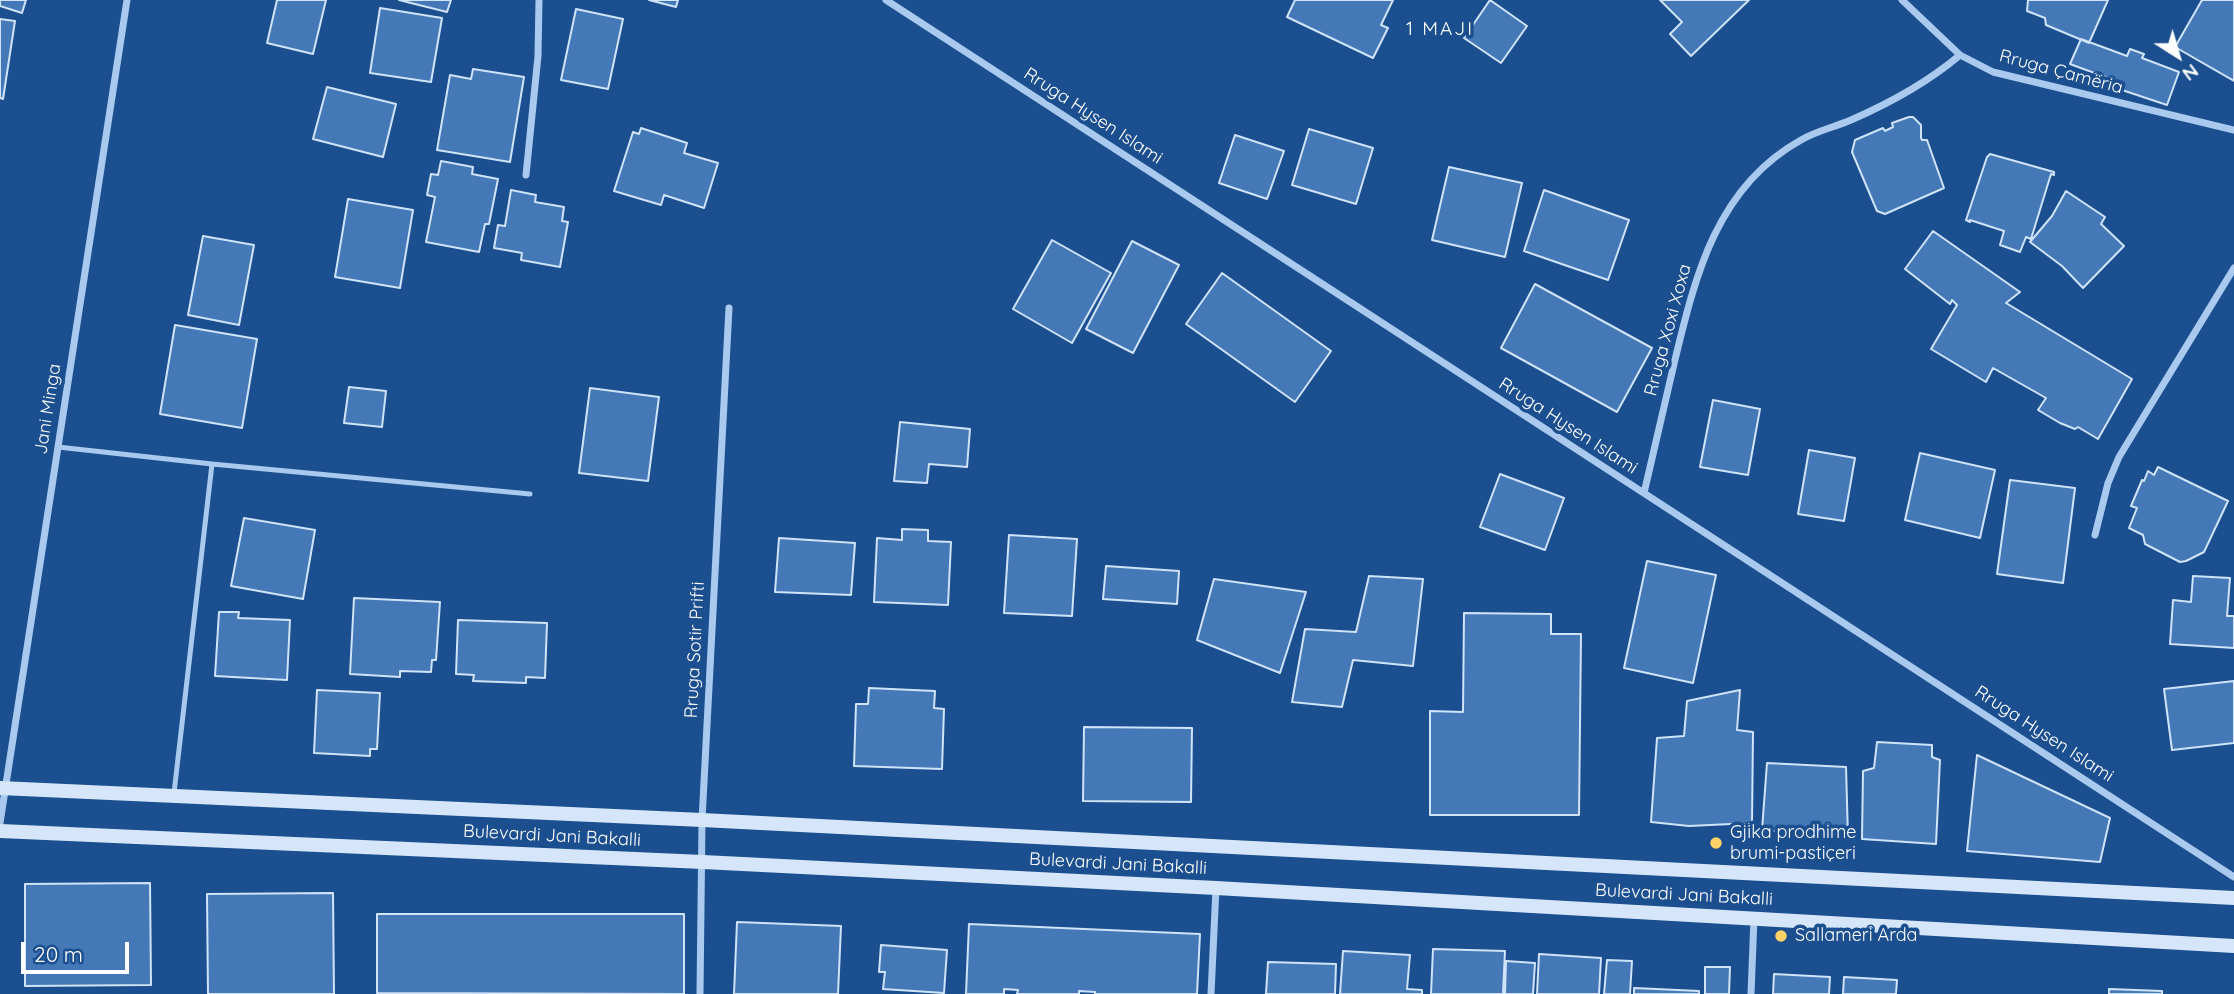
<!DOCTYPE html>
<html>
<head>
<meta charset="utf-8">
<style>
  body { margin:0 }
  #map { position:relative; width:2234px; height:994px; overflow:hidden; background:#1b4f8f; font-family:Quicksand,sans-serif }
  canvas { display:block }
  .north { position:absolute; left:2143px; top:21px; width:70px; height:70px; -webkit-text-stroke:5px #1b4f8f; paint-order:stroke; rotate:143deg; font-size:19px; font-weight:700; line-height:28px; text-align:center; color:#fff }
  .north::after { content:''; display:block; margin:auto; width:24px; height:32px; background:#fff; clip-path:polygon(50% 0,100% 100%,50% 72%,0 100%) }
  .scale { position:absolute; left:21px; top:942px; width:108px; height:32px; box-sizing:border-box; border:4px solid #fff; border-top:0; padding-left:9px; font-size:21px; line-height:24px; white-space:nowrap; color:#fff; -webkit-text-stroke:5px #1b4f8f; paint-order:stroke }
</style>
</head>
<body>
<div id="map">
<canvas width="2234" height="994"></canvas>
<div class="north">N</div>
<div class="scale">20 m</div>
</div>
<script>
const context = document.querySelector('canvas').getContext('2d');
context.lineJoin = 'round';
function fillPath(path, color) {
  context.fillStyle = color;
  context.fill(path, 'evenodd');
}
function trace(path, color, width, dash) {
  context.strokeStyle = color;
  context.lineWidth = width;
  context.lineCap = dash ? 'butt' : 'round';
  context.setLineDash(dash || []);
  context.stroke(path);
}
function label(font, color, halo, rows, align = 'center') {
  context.font = font + ' Quicksand,sans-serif';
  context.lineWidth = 7;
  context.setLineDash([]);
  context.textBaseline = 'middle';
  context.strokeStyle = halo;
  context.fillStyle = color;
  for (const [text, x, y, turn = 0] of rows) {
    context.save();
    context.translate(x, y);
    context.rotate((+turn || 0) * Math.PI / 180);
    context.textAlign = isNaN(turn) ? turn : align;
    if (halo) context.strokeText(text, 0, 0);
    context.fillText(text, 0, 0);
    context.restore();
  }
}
const building = new Path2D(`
  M0,0H26L22,13L0,6Z
  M277,0H326L313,54L267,43Z
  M399,0H451L447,12Z
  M649,0H678L676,7Z
  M1295,0H1393L1381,25L1388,28L1373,58L1287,17Z
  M1490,0L1527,26L1501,63L1464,38Z
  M1660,0H1749L1691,56L1670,34L1682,22Z
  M2028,0H2108L2089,43L2046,25L2045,18L2027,11Z
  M2202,0H2234V81L2175,47Z
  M380,8L442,18L431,82L370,73Z
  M576,9L623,19L608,89L561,80Z
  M0,19L15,21L3,99L0,98Z
  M2081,39L2127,56L2130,49L2144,54L2142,58L2179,72L2167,105L2122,90L2124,84L2070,64Z
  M473,69L524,77L510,162L437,150L450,75L471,79Z
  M327,87L396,104L383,157L313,139Z
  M1909,117H1913L1921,125V138L1922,140H1927L1944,188L1885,214L1877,211L1852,152L1855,140L1883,128L1885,131L1893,127L1892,123Z
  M641,128L687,143L684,153L718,163L704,208L664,195L661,205L614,191L633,132L639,134Z
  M1309,129L1373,148L1356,204L1292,185Z
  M1235,135L1284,151L1267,199L1219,183Z
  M1990,154L2054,172V175L2051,174L2031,239L2026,237L2020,252L2000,245L2004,231L1970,220V222L1966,220L1987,157Z
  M441,161L473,167L472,174L498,179L489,224H485L479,252L426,242L435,197L427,195L431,174L438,175Z
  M1449,167L1522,183L1505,257L1432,240Z
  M511,190L536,195L535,202L564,207L562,221L568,222L560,267L521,260L522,253L494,248L498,225L505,226Z
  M1544,190L1629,220L1608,280L1524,251Z
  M2066,191L2105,217L2101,224L2124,246L2083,288L2062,266L2030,242L2052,216Z
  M348,199L413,210L400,288L335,277Z
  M1933,231L2020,292L2006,303L2132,379L2098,439L2078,427L2075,429L2060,423L2038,410L2046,398L1993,368L1986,382L1931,349L1957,305L1952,300L1950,304L1905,269Z
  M203,236L254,245L239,325L188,315Z
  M1052,240L1111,273L1072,343L1013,309Z
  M1132,241L1179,265L1133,353L1086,329Z
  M1222,273L1331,351L1295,402L1186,324Z
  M1535,284L1652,348L1617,412L1501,348Z
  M175,325L257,339L242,428L160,414Z
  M349,387L386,391L382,427L344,423Z
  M590,388L659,397L648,481L579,473Z
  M1713,400L1760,409L1748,475L1700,467Z
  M900,422L970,429L967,467L929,464L927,483L894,481Z
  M1809,450L1855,458L1844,521L1798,514Z
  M1920,453L1995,470L1980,538L1905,520Z
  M2158,467L2228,501L2204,552L2186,561L2180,562L2145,544L2143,535L2129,528L2137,508L2131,506L2142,480L2144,481L2148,471L2154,475Z
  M1500,474L1564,498L1545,550L1480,527Z
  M2010,480L2075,488L2063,583L1997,574Z
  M244,518L315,530L303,599L231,586Z
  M902,529L928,530V541L951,542L948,605L874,602L877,538L902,540Z
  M1009,535L1077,539L1072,616L1004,613Z
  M779,538L855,543L851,595L775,592Z
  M1647,561L1716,575L1693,683L1624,668Z
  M1106,566L1179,571L1177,604L1103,599Z
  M1369,576L1423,579L1413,666L1353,660L1342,707L1292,702L1305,629L1356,632Z
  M2193,576L2230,578L2227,616H2234V648L2170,644L2173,600L2191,602Z
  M1214,579L1306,592L1280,673L1197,640Z
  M354,598L440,602L436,660H432L431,672L400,671V677L350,674Z
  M219,612H239L238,618L290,620L287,680L215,676Z
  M1464,613L1551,614V634H1581L1579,815H1430V711L1463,712Z
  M458,620L547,623L545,678L526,677V683L473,681L474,675L456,674Z
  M2234,681V743L2172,750L2164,689Z
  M869,688L935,691L934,708L944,709L942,769L854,766L856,704H868Z
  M317,690L380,693L377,749H370V756L314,753Z
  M1740,690L1737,730L1753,732L1752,823L1689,826L1651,822L1657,738L1684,736L1687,701Z
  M1084,727L1192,728L1191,802L1083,801Z
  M1877,742L1932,745V757L1940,760L1936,844L1862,839L1863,771L1874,768Z
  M1977,755L2110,818L2100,862L1967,851Z
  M1767,763L1846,767L1848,837L1762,830Z
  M150,883L151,985L25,986V884Z
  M333,893L334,994H208L207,894Z
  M377,914H684V994L377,993Z
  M737,922L841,926L838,994H734Z
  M969,924L1200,934L1197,994H1095V992L1079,991V994H1017L1018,990L1004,989V994H966Z
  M881,945L947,950L944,993L883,989L885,972H879Z
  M1433,949L1505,951L1503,994H1431Z
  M1343,951L1410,955L1407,989L1422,990V994H1340Z
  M1539,954L1601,958L1599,994H1537Z
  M1607,960L1632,961L1630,994H1604Z
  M1506,961L1535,963L1533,994H1505Z
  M1268,962L1336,964L1335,994H1266Z
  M1705,967H1730L1729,994H1705Z
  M1774,974L1830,977L1829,994H1773Z
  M1844,977L1897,980L1896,994H1843Z
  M1634,988L1699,991V994H1634Z
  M2109,989L2162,991V994H2109Z`);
const lane = new Path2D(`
  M58,447L212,464L530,494
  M174,793L212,464`);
const street = new Path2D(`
  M886,0L2234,877
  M1902,0L1960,55L1993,72L2234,130
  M526,175L538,56L539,0
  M1644,493C1654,450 1664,407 1674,364C1695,277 1716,187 1801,140C1816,131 1835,127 1851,120C1890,103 1927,83 1960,55
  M2095,535L2108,483L2119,457L2234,268
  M0,823L127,0
  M700,994L702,820L729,308
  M1211,994L1216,888
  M1751,994L1754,918`);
const secondary = new Path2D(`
  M0,788L702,820L2234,898
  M0,831L703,862L1216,888L2234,946`);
const markers = [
  [1716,843,7,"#ffd166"],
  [1781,936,7,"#ffd166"]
];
const streetNames = [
  ["Rruga Çamëria",2061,72,15],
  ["Rruga Hysen Islami",1093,116,33],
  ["Rruga Xoxi Xoxa",1668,330,-75],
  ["Jani Minga",48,409,-81],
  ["Rruga Hysen Islami",1568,426,33],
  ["Rruga Sotir Prifti",695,650,-87],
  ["Rruga Hysen Islami",2044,734,33],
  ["Bulevardi Jani Bakalli",552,836,3],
  ["Bulevardi Jani Bakalli",1118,864,3],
  ["Bulevardi Jani Bakalli",1684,895,3]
];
const poiNames = [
  ["Gjika prodhime",1730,833],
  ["brumi-pastiçeri",1730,854],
  ["Sallameri Arda",1795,936]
];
const neighbourhoodNames = [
  ["1 MAJI",1440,29]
];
fillPath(building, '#4478b7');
trace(building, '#cfe3fa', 2);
trace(lane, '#a9c9ee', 5);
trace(street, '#a9c9ee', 7);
trace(secondary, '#d6e6fa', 14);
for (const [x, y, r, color] of markers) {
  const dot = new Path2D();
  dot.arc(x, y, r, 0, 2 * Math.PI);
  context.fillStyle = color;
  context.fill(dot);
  trace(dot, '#1b4f8f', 2.5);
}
label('18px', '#fff', '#1b4f8f', streetNames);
label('18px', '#fff', '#1b4f8f', poiNames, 'left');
context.letterSpacing = '2px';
label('19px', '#fff', '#1b4f8f', neighbourhoodNames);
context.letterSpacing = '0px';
</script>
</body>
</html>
